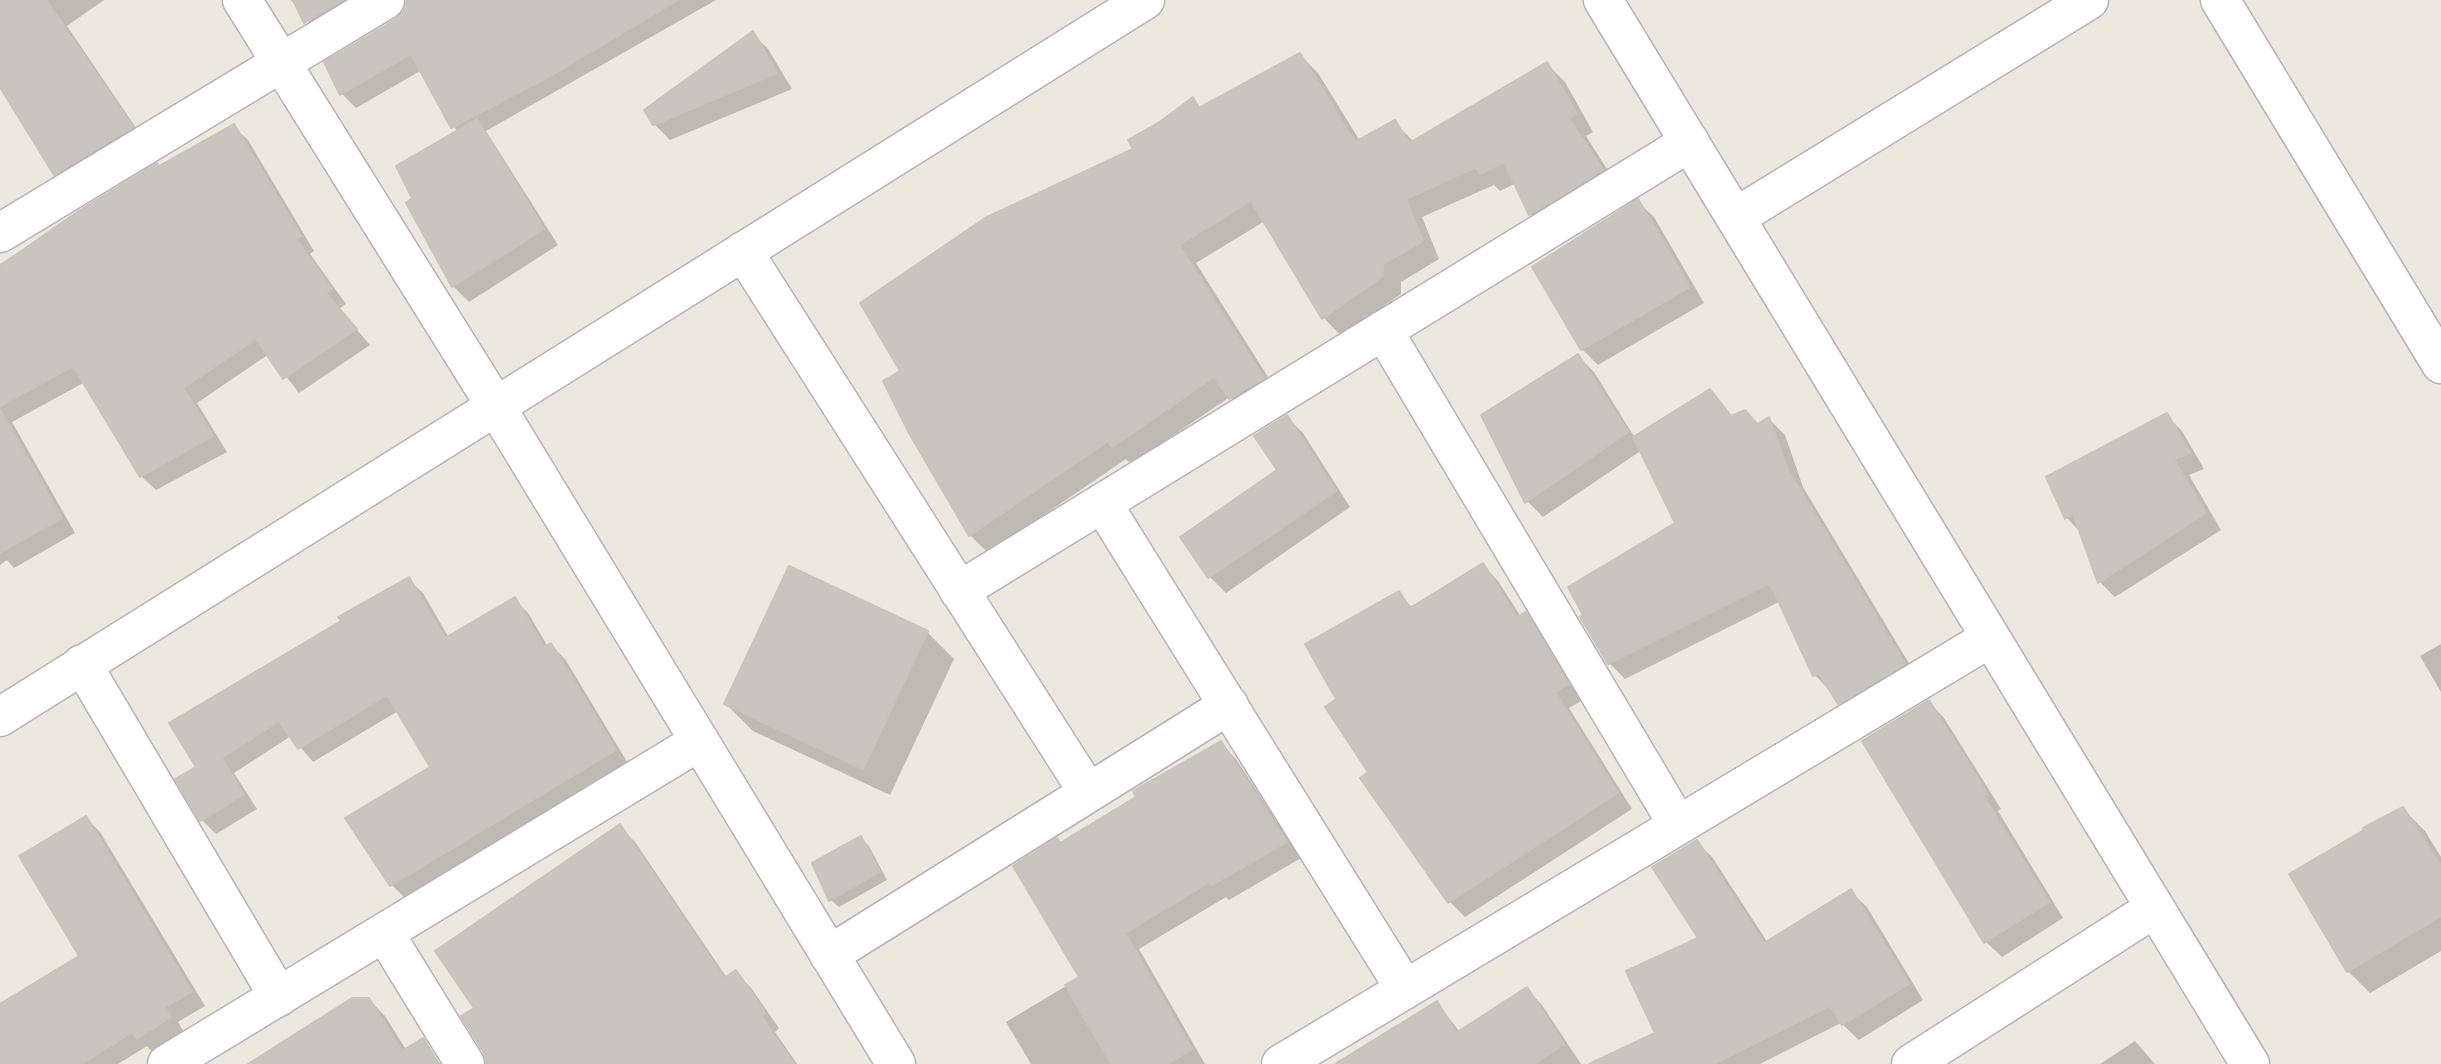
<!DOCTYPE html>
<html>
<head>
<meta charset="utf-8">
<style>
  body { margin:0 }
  canvas { display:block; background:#ede8de }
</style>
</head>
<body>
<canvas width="2441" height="1064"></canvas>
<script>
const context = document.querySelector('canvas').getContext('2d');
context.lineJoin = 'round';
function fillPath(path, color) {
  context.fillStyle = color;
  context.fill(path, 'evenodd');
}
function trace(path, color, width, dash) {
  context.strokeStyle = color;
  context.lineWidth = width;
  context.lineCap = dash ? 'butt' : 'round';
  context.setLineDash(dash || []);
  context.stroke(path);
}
const shadow = new Path2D(`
  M0,0H104L67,26L147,144L71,189L56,174L0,83Z
  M291,0H384L321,38Z
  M407,0H716L486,131L558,245L469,302L453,286L408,203L458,133L422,70L356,108L342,94L406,11Z
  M753,34L768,49L792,89L670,140L654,124Z
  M1300,55L1318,73L1360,141L1394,122L1414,142L1547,64L1565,82L1593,132L1586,136L1619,188L1548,232L1531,214L1516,183L1500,191L1494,185L1422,217L1439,259L1401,282V294L1341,336L1324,318L1265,221L1196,263L1280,396L1248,416L1230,397L1131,464L1126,459L988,553L970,535L902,372L1162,123L1193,100L1202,109Z
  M233,126L248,140L314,251L310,254L346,304L339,309L370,345L299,393L269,354L197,403L227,452L156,490L141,476L85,382L12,422L75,533L14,568L7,560L0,565V264L157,166L159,168Z
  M1638,202L1654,217L1704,303L1598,365L1582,349Z
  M1578,356L1594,372L1635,438L1709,391L1733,417L1758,426L1769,419L1785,435L1803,487L1919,680L1855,718L1815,675L1781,601L1625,679L1609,663L1677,524L1642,450L1543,517L1527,501Z
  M2166,415L2182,431L2204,469L2189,475L2221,530L2115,597L2100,582L2083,535L2067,518L2048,478Z
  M1287,417L1303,433L1350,507L1226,593L1210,577L1183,538L1279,471Z
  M1483,565L1498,581L1521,617L1525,614L1541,630L1583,700L1569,708L1632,809L1465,917L1449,901L1370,772L1338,700L1399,594L1413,608Z
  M408,579L423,593L449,638L514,599L528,613L548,647L551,645L565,659L629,765L406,899L392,885L432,767L398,711L313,762L291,736L234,773L257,809L216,834L202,820L178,779L198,768L343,622Z
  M927,632L954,659L890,795L753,731L726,704Z
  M2441,644V692L2420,656Z
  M1929,702L1944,718L2001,809L1998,811L2063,918L2002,957L1986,942Z
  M1220,743L1236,759L1301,858L1229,900L1226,897L1139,949L1205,1064H1031L1006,1022L1081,977L1061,845Z
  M2403,809L2425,831L2441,857V951L2370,993L2348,971Z
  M86,818L100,832L205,1006L178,1022L184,1032L152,1052L147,1046L118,1064H0V1006L81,957Z
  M619,826L635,842L727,978L736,972L751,988L779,1028L775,1032L797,1064H504L476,1009Z
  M861,838L869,846L887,880L839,907L831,900Z
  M1697,842L1712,857L1768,943L1851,892L1867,907L1923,1000L1859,1040L1841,1023L1760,1064H1593L1657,1034L1701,939Z
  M1527,989L1542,1005L1581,1064H1386L1437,1003L1460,1032Z
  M369,999L385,1016L415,1064H308Z
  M2135,1041L2155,1064H2100Z`);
const building = new Path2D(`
  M0,0H46L133,127L54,175L0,87Z
  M293,0H343L304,23Z
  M407,0H678L552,75L451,128L411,54L340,95L324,62L396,19L404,11Z
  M753,31L777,73L653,125L644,110Z
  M1300,53L1355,142L1395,120L1409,143L1547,62L1577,114L1569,118L1603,170L1529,215L1504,162L1480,174L1476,167L1406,199L1423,241L1383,264V276L1322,319L1251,201L1179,245L1264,378L1229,399L1214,377L1112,447L1108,441L969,536L909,433L883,381L900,371L860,303L985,218L1133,149L1128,140L1161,121L1193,97L1199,108Z
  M477,119L544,229L452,287L406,203L412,198L396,166Z
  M234,124L301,236L296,239L332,289L326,293L357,329L283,379L256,339L183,388L213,436L140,477L73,366L0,406V266L77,212L157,163L159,166Z
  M1638,199L1690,287L1581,350L1532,267Z
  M1578,354L1628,432L1525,503L1481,415Z
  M1710,389L1731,416L1745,410L1757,424L1769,417L1788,470L1905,664L1838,704L1819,673L1813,676L1770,583L1608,664L1580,617L1583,615L1568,587L1675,523L1633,437Z
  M0,409L62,518L0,553Z
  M2167,413L2190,453L2174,459L2206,513L2098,583L2073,514L2065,519L2046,477Z
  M1287,415L1336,491L1208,578L1180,537L1277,470L1254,436Z
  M1483,563L1517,617L1526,612L1569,684L1555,692L1618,793L1448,903L1360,778L1368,772L1325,707L1336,699L1305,644L1399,591L1410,608Z
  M789,566L928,631L863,769L724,704Z
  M409,577L445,638L515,597L544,647L551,643L616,750L390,886L345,818L430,767L387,695L298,749L279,721L222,758L244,795L200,821L175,779L196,767L169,723L341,621L338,617Z
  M1929,700L1987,793L1983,795L2049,902L1984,943L1862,741Z
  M1221,741L1287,842L1212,885L1210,882L1125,933L1192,1049L1168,1064H1111L1065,985L1079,977L1013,866L1057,838L1060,843L1136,797L1133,791Z
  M2403,807L2441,866V916L2347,972L2289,874L2364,830L2363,828Z
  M86,816L192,992L165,1007L171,1017L137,1039L133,1032L81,1064H0V1004L79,956L19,856Z
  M620,824L724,978L736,970L765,1012L761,1016L794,1064H487L484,1053L461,1016L474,1008L435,951Z
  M861,836L880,872L829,901L812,863Z
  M1697,840L1764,943L1851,889L1909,984L1842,1025L1830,1006L1714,1064H1589L1655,1033L1626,971L1698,938L1652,867Z
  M1527,987L1564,1044L1534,1064H1335L1437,1001L1456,1033Z
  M352,998H369L402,1051L423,1038L439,1064H248Z`);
const minor = new Path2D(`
  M242,0L495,405L896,1064
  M2220,0L2441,364
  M1736,217L2089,0
  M0,233L385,0
  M743,251L1088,792
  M1383,330L1678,825
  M1102,503L1405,989
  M959,591L1690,142
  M82,664L279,997
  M0,717L1145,0
  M385,934L465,1064
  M829,955L1229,705
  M167,1064L700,741
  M1281,1064L1990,638
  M1911,1064L2155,908`);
const tertiary = new Path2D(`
  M1603,0L2250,1064`);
fillPath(shadow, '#0003');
fillPath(building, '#c9c4bd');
trace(building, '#c8c4b7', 2);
trace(minor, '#b1b3bf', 41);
trace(tertiary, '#b1b3bf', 41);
trace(minor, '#fff', 38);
trace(tertiary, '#fff', 38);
</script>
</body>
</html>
